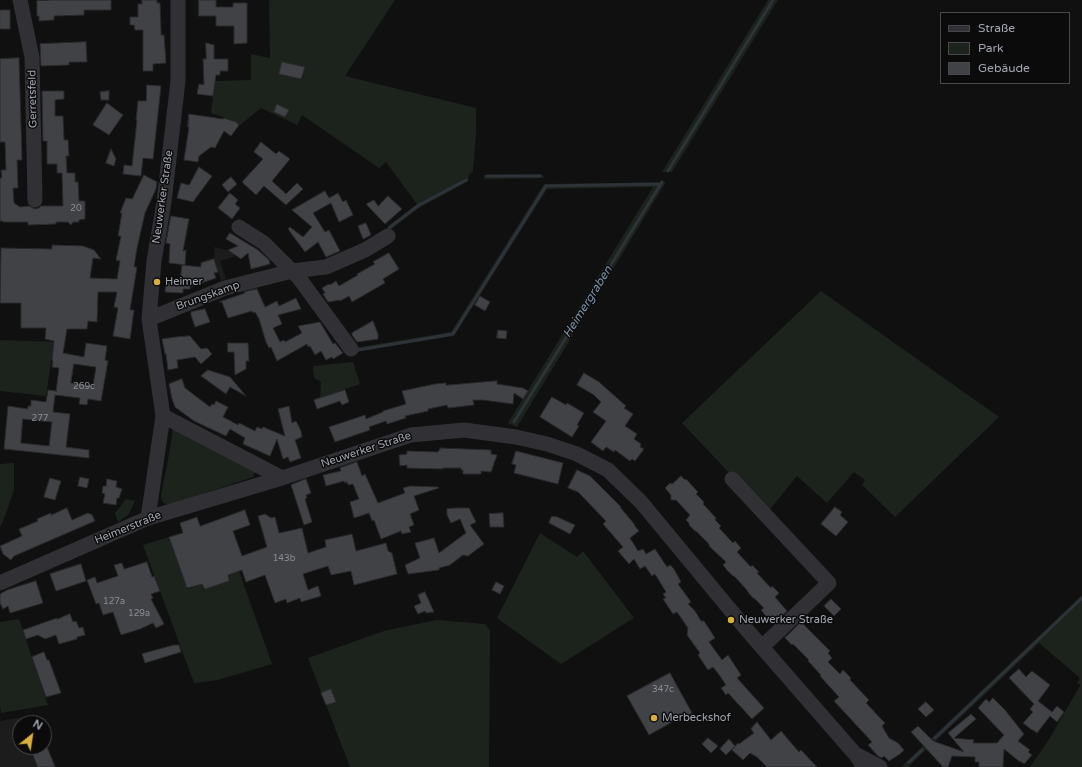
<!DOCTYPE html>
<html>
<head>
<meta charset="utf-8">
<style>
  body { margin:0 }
  #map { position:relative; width:1082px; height:767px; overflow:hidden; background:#101011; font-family:"Varela Round",sans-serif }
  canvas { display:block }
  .legend { position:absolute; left:940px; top:12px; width:130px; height:72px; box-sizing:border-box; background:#0b0b0c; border:1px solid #47494e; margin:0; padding:5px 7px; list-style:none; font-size:12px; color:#a2a6b0 }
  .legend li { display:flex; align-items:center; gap:8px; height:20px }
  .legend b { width:20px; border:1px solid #47494e }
  .north { position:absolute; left:12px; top:715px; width:40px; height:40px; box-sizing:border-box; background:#0b0b0c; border:1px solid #47494e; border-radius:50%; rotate:30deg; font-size:11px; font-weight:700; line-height:16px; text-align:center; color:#a2a6b0 }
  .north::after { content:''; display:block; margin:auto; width:14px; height:18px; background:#daaf3f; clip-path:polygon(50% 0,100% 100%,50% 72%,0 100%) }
</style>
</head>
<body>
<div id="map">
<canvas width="1082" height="767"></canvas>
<ul class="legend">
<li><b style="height:5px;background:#313135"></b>Straße</li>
<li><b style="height:11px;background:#1c231d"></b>Park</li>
<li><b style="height:11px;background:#414246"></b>Gebäude</li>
</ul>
<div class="north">N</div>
</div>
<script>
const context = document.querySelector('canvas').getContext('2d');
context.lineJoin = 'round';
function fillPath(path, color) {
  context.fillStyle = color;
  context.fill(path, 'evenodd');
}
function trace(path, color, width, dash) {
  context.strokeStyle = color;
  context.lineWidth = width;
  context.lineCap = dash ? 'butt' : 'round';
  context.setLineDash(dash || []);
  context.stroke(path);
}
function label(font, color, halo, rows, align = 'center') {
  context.font = font + ' "Varela Round",sans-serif';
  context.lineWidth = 3;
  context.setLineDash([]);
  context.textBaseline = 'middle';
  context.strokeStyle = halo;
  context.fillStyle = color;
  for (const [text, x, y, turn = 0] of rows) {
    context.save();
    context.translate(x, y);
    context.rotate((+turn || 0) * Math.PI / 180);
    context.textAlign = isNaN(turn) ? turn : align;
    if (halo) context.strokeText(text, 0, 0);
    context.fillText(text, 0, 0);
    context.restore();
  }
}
const built = new Path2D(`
  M214,247L229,251L236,256L220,261L226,279L221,281L215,262Z
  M30,716L38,721L39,723H20V747H44V737L56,767H0V721Z`);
const green = new Path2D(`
  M269,0H395L345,76L476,108V133L473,171L468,176L469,181L419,208L390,230L388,226L417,204L386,162L379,168L302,115L297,125L261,108L240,125L234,121L211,113L215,81L251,80V54L270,58Z
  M768,0H778L672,172H662Z
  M542,174L544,178L484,179V175Z
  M666,182L517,427L508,423L653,187L547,189L454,336L355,352L353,348L451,332L544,184Z
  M821,291L999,417L895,517L862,485L865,480L854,472L827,503L797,476L767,513L682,423Z
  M0,340L54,342L46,396L0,391Z
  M353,362L360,384L320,398L321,382L314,378L313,366Z
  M173,428L255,472L253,477L170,505C164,504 161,502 161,496L170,449Z
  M14,463V490L4,519L0,527V464Z
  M126,499L135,501L129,514L118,522L115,513Z
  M540,533L577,557L583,551L634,618L561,664L497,618Z
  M169,537L187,589L239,571L272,664L218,680L194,683L143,545Z
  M1082,595V767H1030L1048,741L1081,684H1077L1080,678L1039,643L908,767H901Z
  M19,619L48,705L1,713L0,705V622L13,620Z
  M436,620L485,624L490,630L489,767H350L308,658L384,631Z`);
const stream = new Path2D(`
  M668,171L773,0
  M487,176H540
  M389,228L419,205L466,180
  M358,350L453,334L546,186L660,184
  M514,422L662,182
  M935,738L1082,598
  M909,762L922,750`);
const building = new Path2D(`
  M51,0H111V10H84V15L54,16V20L39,21V16H37V1Z
  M142,0H157V3H160L161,30V35H164L166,63L153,64V71H143V30H135L134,25H130V17H138V4H142Z
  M199,0H216V7H233V3H247V43L234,44V26H216V16H199Z
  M0,10H10V29H0Z
  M86,42L87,62H69V65L41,66L40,44Z
  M206,43L214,45V59H228V71H220V75H216L213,96L197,94L199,84L204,85L203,59H206Z
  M19,58L22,160H17L18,188H13L14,203L20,207L29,206L35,209L39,208L41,206H63L62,173H57V164H47V141H43L42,91H64V99L55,100V116H63L64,140H68L69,156H66L67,173H75V182H78L79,201H85V219L79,220V222H73L71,225L68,222H56V224L28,225V222H3V221H0V178H2L1,170H6L5,142H0V59Z
  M282,62L305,67L301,79L279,74Z
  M147,85L161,86L153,159L143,158L141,176L123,174L124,165L132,166L137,120H136L138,101H146Z
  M109,91V100H101L100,92Z
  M107,103L123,115L109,135L93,125Z
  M277,104L289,110L285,117L274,112Z
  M189,114L223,119L224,118L236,122L239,125L231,136L224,131L215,148L211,147L199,156L198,162L184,160L189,127H188Z
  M261,142L276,154L279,151L290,159L272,181L286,194L297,183L303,189L286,205L264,186L256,195L242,182L263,159L254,152Z
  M111,149L116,159L114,166L106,163Z
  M199,167L212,176L193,202L177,198L181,183L189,185Z
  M144,175L157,182L156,189L145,213L137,248L134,267H137L130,310H134L130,339L113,336L118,308L114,307L117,292H98L97,322L88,321L87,329H67L63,353L84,357L86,343L107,346L105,360L108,361L101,401L88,399L87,405L79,404L80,398L55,395L53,412L70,414L66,447L89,450V458L4,449L8,406L28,409V406H31V400L46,402L48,390L56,391V392L59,368L52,367L53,361L52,360L54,341L45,339L46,328H21V303H0L1,248L52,249V245L83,246L94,250L101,259L93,258L90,278L117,279L120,261L116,260L121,236H118L122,213H120L126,198L132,199ZM74,364L96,367L93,386L71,383ZM23,419L52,422L49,446L21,443Z
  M231,177L237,184L228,192L222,185Z
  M325,191L329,198L338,193L343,202L346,200L353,215L339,222L331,203L313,213L325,232L329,230L340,251L326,257L318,242L305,252L288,229L290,227L303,237L312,227L292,210Z
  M230,193L238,200L235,204L240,208L232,219L218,208Z
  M388,196L402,209L385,224L366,204L374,200L378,206Z
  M171,216L189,219L183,251L186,250L185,265L169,263L170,244L166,243Z
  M366,223L371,235L363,239L358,226Z
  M230,233L258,250L269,260L270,264L251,269L248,253L241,259L228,250L238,246L226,239Z
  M389,253L399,269L383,279L385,283L352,302L349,296L340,301V300L328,302L323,294L325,293L322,288L329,284L330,285L336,281L339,286L358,275L357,274L375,264L373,262Z
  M214,259L218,272L214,273L216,278L190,287V289H183V293L165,292L166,279L180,281L182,265L201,267V263Z
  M257,289L265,307L277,301L279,306L296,298L301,309L278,315L282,324L273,328L280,342L284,340L285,342L302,333L298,326L320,322L333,344L335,343L343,353L333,359L332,357L326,360L321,351L315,355L310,346L308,347L307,344L277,361L271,347L269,348L266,342L259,319L255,312L253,313L252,311L228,318L222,302H219L245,293L244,292Z
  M480,296L490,302L485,311L475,305Z
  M205,309L210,322L195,327L191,315V312Z
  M373,321L378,334V339L357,342L352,335V333Z
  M498,330L507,331L506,339L497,338Z
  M190,336L201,349L207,348L212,354L201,364L195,357L177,360L178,368L168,370L166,354H165L162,339L176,337Z
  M228,343H248L249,361H246V369L235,375L234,352H228Z
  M208,370L230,377L246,396L230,387L226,394L201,376Z
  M584,373L599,382L626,406L624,408L633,414L625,426L637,434L634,439L641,444L640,447L644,449L635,461L632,459L630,461L615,450L614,452L606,447L603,451L591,442L606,421L593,412L601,402L594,395L577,385Z
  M182,379L185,388L210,407L212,404L214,405L216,401L228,407L223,417L238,425L239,423L255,431L257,427L262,429L263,427L285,436L278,409L289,406L292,423L296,421L301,431L302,437L295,440L301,458L290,462L288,457L283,459L277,439L270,456L243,444L245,438L230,429L226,436L194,421L175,407L172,399L169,384Z
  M497,381V384L523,388L528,391L523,399L514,393L513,404L483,400H473L474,405L448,408L447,405L428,409V411L405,416L406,418L387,424L386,421L369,427L370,430L335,442L329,427L365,415L366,419L383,412V411L406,404L402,391L435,384L446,383V385Z
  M345,390L349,402L342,405L340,401L317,409L314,400Z
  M552,397L566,405L567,403L584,413L577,425L579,426L572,437L540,417Z
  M440,448L491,450V454L497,455L491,472L481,471V474H463V470H461V468H443V469L407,468V465L400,466L399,455L407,454V451L438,452L439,450H440Z
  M516,451L563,463L558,484L514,473L516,465L512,464Z
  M357,462L362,476L365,474L378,503L405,493L403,488L410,486L438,487L439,488L414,496L419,510L410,514L414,525L409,527L411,532L402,534L401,531L381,539L374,520L372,521L369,513L354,518L350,502L359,499L353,484L348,485L347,482L345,483L344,481L326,486L323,475L341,471L340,468Z
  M577,470L590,476L621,507H620L635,525H634L639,531L630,538L638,551L643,549L646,554L655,549L667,567L670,565L674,569L681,582L678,584L691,602L688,604L695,611L701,621H704L715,638L709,642L722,660L728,655L741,675L737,678L764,708L752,719L728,693L726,695L721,688L726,685L720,676L713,667L708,670L698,655L700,653L687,635L688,628L677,612L673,614L663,599L666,598L663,594L666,592L655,574L652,576L645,566L640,569L634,559L629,564L618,551L623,547L603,524L606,521L578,492L568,488Z
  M681,476L685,480L686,479L698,492L696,494L704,502L703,504L716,518L715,520L721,526L719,528L733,543L735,541L741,548L737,552L751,567L752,565L759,572L757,573L771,588L772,586L779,593L775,597L787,611L774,623L770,621L761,610L764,608L754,598H753L747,591V590L734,576H733L727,570L723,565L726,562L709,546V544L696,531H695L689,525V523L686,520L690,515L676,500H671V495L665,488L670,483L672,484Z
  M80,477L89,479L87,488L78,486Z
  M50,478L61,481L55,500L44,497Z
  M107,479L117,481L116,487L122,489L119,498H117L116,505L103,503L105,494L102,493L103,486H106Z
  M306,479L311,493L306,495L307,498L305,499L312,522L304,525L291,485Z
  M835,507L842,512L840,515L848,522L836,536L821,524Z
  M67,508L72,520L88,513L92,515L95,521L14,556L11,560L3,554L0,546L22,536L19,529L38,521L37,519L51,513V515Z
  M456,508H469L476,522L470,525L484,544L468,556L463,555L450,565L439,568V570L408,574L405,565L420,558L415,543L434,538L439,553L466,533L460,519L451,523L447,515V509Z
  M245,510L250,525L233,531L242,556L267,547L258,516L265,514L271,518L275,517L279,533L302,528L308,553L326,547L325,540L352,534L356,551L386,543L388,551L392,553L397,574L354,585L351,571L331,575L328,566L303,574L308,590L318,586L321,596L301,602L300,598L287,603L286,599L275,603L265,575L246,582L242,570L228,575L229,581L205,589L202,584L187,588L169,537L183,533L180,523L197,517L200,526Z
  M503,513L504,527H490L489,514Z
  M552,516L555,517V516L575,525L570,534L549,523Z
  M147,562L152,577L154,576L160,591L151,594L153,598L151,599L164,624L156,628L153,623L140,629L121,635L113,612L103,615L99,603L96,604L87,580L95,577L97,583L118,576L114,565L122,563L124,569Z
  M81,564L86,581L56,591L50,574Z
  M36,581L43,603L10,613L8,606L3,609L0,603V594L7,590Z
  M496,582L504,586L500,594L492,590Z
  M425,592L434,612L426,613L425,611L418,614L414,606L421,603L418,595Z
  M831,599L841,609L834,616L824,606Z
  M70,614L73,622L76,621L79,628L83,627L85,635L77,637V639L59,644L56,635L45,639L38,635L26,639L23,630L57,618V619Z
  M801,622L830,651L828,653L832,658L828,662L840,674L843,670L851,678L850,680L869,700L866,703L885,723L882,726L889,738L898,743L904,750L900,754L889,761L884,756L882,758L878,756L868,745L872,742L834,701L839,697L820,676L821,675L808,661L809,660L793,644L792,645L785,638Z
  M174,645H179L181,652L145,663L142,654Z
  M44,652L47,660H49L61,693L46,697L32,657Z
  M1019,669L1026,677L1032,671L1050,685L1038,701L1052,712L1057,706L1064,712L1057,722L1050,716L1037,733L1033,730H1032L1023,723L1033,712L1030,709L1034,704L1009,678Z
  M670,673L692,713L684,718L683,716L649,735L627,696Z
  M331,689L336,702L326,705L321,693Z
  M993,698L1005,710L1024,734L1018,741L1030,750L1028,752L1032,755L1024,764L1020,761V762L1004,749L1003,767H979V762H975V757L952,756L948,767H943L911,732L918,726L933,741L964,752L948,733L971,714L976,719L954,738L974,740L973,743H997L1004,735L978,708L986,699L989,702Z
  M926,702L934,710L926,717L918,709Z
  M757,722L771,740L781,731L799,752L801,750L817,767H767L757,757L750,753L743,760L732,750L738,743L739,744L754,733L751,729Z
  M708,738L718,746L711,753L702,744Z
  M729,739L735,746L726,755L720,749Z
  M30,747H47L55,767H38Z`);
const minor = new Path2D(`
  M20,0L32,57L35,200
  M239,227L264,243L299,278L351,349
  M149,319L225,288L292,271L326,267L365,250L388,236
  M163,416L282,478
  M732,479L829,583L762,647
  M148,518L163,416L149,319L154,261L164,202L178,81V0
  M0,583L148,518L282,478L411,435L464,430L516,437L547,444L577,454L608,470L641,502L747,630L856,755L864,767
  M857,755L880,767`);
const markers = [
  [157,282,4,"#daaf3f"],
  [731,620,4,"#daaf3f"],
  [654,718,4,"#daaf3f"]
];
const numberNames = [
  ["20",76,209],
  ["269c",84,387],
  ["277",40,419],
  ["143b",284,559],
  ["127a",114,602],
  ["129a",139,614],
  ["347c",663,690]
];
const streetNames = [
  ["Gerretsfeld",33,99,-91],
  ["Neuwerker Straße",163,197,-82],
  ["Brungskamp",208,296,-20],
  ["Neuwerker Straße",366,450,-18],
  ["Heimerstraße",128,528,-22]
];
const poiNames = [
  ["Heimer",165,282],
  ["Neuwerker Straße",739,620],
  ["Merbeckshof",662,718]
];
const waterNames = [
  ["Heimergraben",588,302,-58]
];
fillPath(built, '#1c1c1d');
fillPath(green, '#1c231d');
trace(stream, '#2d3339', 3);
fillPath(building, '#414246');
trace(building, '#2a2a2c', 1);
trace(minor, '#313135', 15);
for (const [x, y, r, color] of markers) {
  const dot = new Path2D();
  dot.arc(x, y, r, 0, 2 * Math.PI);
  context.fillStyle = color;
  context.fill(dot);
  trace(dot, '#0b0b0c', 1.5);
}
label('9px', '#8a8d96', null, numberNames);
label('11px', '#a2a6b0', '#0b0b0c', streetNames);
label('11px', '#a2a6b0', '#0b0b0c', poiNames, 'left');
label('italic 12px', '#7d91a7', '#0b0b0c', waterNames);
</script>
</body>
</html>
